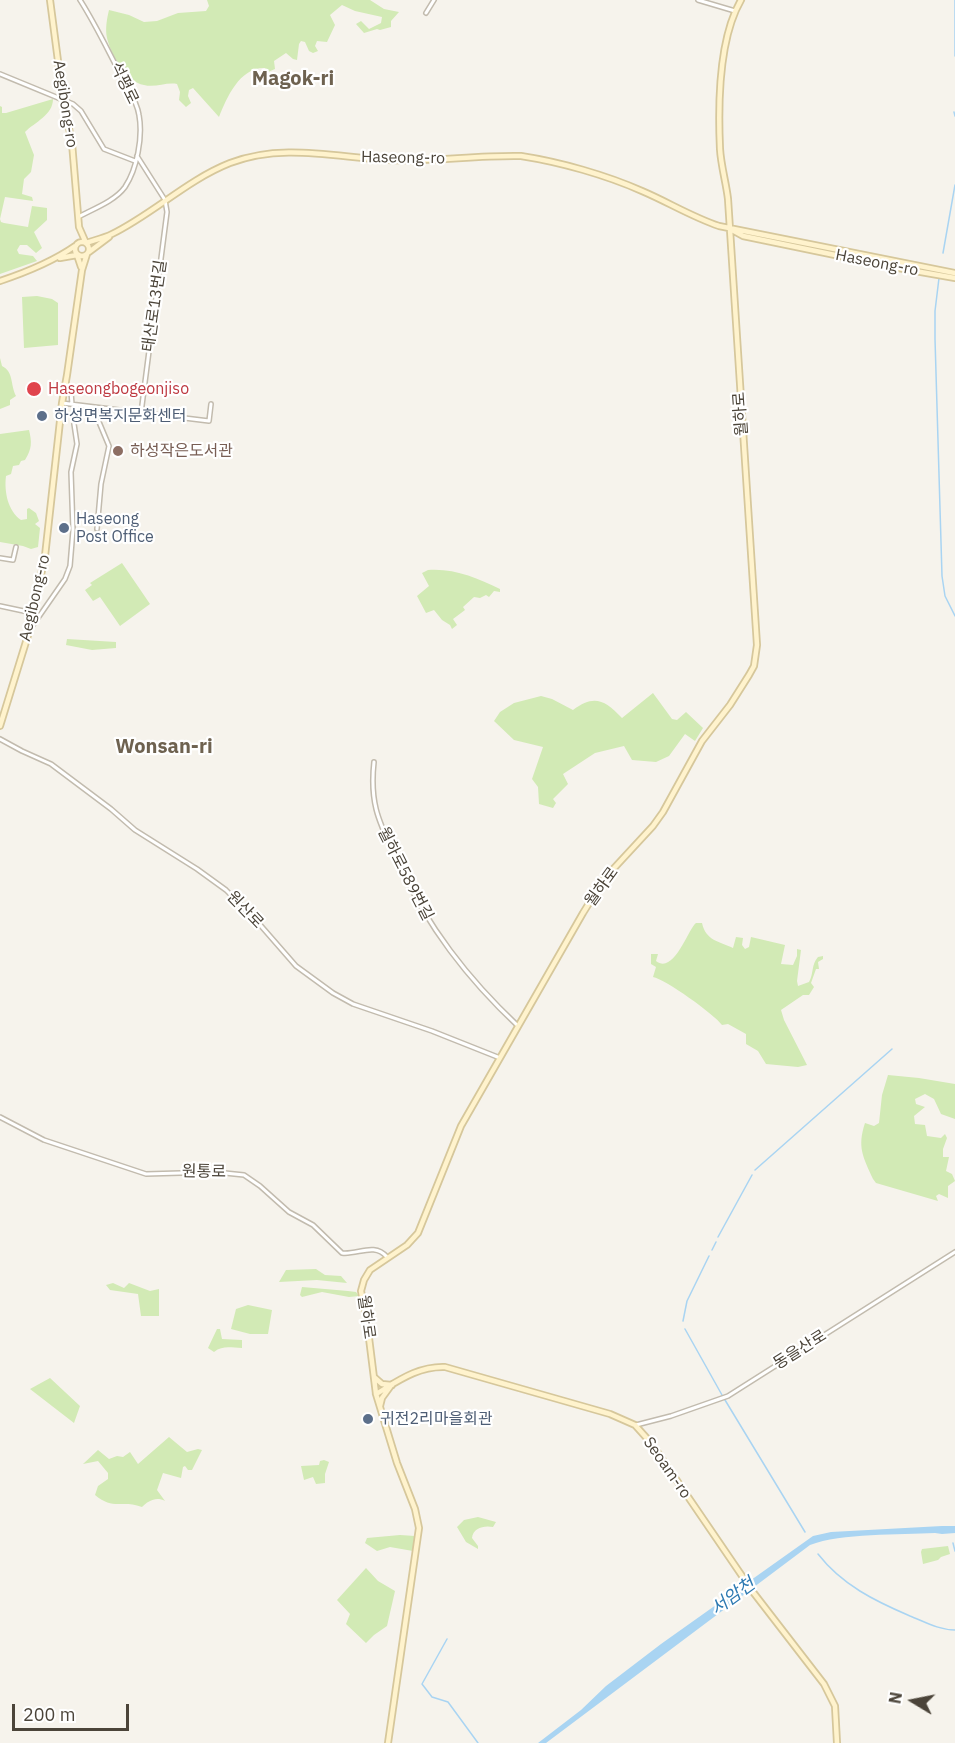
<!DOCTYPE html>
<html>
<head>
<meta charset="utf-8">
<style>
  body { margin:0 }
  #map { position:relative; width:955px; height:1743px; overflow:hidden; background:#f6f3ec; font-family:"IBM Plex Sans",sans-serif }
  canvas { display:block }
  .north { position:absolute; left:883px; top:1671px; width:60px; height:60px; -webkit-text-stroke:4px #fff; paint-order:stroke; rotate:280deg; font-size:16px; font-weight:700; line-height:24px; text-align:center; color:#4b4439 }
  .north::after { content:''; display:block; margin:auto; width:21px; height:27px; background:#4b4439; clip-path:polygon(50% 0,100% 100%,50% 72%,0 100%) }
  .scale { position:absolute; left:12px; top:1704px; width:117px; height:27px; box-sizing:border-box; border:3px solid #4b4439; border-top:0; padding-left:8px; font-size:18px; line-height:21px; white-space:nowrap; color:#4b4439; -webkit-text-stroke:4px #fff; paint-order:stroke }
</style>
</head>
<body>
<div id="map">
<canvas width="955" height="1743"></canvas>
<div class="north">N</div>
<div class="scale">200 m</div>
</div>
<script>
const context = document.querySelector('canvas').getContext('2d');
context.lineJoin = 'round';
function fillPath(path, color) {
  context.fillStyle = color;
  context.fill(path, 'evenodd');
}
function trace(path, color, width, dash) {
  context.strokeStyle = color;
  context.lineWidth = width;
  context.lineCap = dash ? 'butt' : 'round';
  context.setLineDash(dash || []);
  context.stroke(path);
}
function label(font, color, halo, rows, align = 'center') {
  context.font = font + ' "IBM Plex Sans","Noto Sans KR",sans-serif';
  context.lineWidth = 4.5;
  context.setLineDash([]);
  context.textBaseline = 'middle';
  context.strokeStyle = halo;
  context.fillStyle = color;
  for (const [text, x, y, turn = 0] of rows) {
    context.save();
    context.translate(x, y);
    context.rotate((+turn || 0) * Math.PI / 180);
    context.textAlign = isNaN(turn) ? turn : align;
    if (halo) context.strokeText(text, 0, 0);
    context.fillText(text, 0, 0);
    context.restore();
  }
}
const green = new Path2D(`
  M207,0H370L384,9L399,12L391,21V27L380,30L377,29L364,33L356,24L361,21L369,29L381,23L382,17L355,11L342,5L330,15L335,25L327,42L317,41L315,46L318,51L313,53L309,51L305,42L301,41L299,44L297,60L293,59L286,53L274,61L275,69L268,72L265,68C240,67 227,97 219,117L193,88L189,90L188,96L191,103L186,107L179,100L180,92L177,84C166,82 155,88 144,85C126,82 111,55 107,38C105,29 107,18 109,10L129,15L144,22L157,21L178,13L206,11L209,6Z
  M53,99C53,115 35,122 25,132L34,155L31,172L24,179L22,194L32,197L33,201L5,197L0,219L1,222L4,223L28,227L32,206L47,208V220L34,232L42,248L36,253L27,245H20L17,250L19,254L33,256L37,261L0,274V106L2,107V113H6Z
  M37,296L52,299L58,303V345L24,348L22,297Z
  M0,358L2,366C14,372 10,384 16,396L10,400V405L0,409Z
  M29,430C32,442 32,449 25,460L21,461L19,465L13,466L11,474L6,476C4,492 8,511 21,520L27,519V509L29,508L36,513L39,521L35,524L40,528L38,547L31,549L23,546L0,542V434Z
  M122,563L150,604L120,626L100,597L93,601L85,590L92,585L90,583Z
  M428,570C454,568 477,578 500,589V592L494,591L489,597L486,595L480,598L474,597L463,607L465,610L453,619L457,625L452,629L450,625L442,620L434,610L426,613L417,596L429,586L422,573Z
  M67,639L116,642V648L92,650L66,645Z
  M653,693L672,719L677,720L686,712L703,728L695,741L685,734L669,756L656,762L632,760L624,746L595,753L563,774L568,784L553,799L556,803L553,808L539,804L538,787L532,779L543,747L514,740L494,721L500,712L514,703L541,696L552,699L573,710C594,694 605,700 622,718Z
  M696,923H702C706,941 719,941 733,948L736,937L743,938L742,945L745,949L749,947L751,937L785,945L781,964L793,965L797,956V949L801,950L797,981L798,986L809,982C814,973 811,965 818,957L823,956V959L818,962L819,969H816L811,983L814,987L809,995H803L781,1010L784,1020L807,1065L798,1067L766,1064L758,1051L746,1044V1034L728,1024L722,1025C714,1014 665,979 653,977L656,967L651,964V954H658L656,961C674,975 688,929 696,923Z
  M888,1075L919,1078L955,1084V1119L941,1114L934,1099L925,1094L915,1099L916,1104L925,1107L914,1116L915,1124L925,1125L927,1136L941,1138L945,1134L947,1138L943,1149V1157H949L946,1171L952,1174L955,1181L948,1186V1198L939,1194L936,1196L938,1201L876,1183L873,1179C863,1157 857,1147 865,1123L874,1126L879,1123L882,1095Z
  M316,1269L325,1275L341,1276L347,1283L317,1280L279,1282L286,1270Z
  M113,1283L124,1288L129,1283L150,1291L159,1289V1316H141L138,1294L110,1290L106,1285Z
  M302,1287L348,1291L356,1292L359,1296L349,1297L322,1292L302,1297L300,1295Z
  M248,1305L272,1310L268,1334H250L231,1329L236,1309Z
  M217,1329H220L222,1339L242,1340V1348C231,1348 223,1345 214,1352L208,1348Z
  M50,1378L80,1406L74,1423L30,1389Z
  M169,1437L187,1452L198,1449L202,1450L192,1470H188L185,1466L183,1467L181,1478L163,1473L157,1490L165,1501C156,1496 148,1501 142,1507C121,1499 114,1511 95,1495L98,1486L108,1479V1473L98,1461L83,1464L98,1450L109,1459L117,1456L123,1457L130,1452L138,1464Z
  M324,1460L329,1462L325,1474V1483L316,1484L313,1477L304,1480L301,1466L319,1465L320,1461Z
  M478,1517L496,1522L493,1527C484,1525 473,1528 472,1538L478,1546V1549L466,1542L457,1527L464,1520Z
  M400,1535L415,1536L413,1551L390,1547L377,1551L365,1543L367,1538Z
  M948,1546L950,1554L941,1557L938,1560L923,1564L921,1552L922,1549Z
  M366,1568L378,1581L395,1591L387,1626L374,1635L366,1643L346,1624L350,1614L337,1600Z`);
const water = new Path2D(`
  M942,1526H955V1533L942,1534L935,1533C900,1535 841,1533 810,1545L546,1743H538L581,1710L606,1686L661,1644L813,1536L831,1532Z`);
const stream = new Path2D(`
  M955,0V56
  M954,112L955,116
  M943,253L955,185
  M939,278L935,311V339L942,576L945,596L955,616
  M755,1170L892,1049
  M718,1237L752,1175
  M712,1250L716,1242
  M683,1321L687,1301L709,1256
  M685,1329L722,1395
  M725,1400L805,1532
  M953,1543L955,1551
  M818,1554C842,1585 875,1601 910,1616C925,1622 939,1630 955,1630
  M447,1639L422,1684L432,1697L448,1702L478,1743`);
const street = new Path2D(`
  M698,0L735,11
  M426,13L434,0
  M0,74L73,104L81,111L104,149L135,161
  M137,156L165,200L167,212L141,413
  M78,217C93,209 115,201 125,187C137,169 143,137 139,115C137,101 128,89 122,77C108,51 96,25 80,0
  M66,383L71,392L72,404
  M62,403L209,421L211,404
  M76,409L99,422L109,446L101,484L97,529
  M0,558L13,560L16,547
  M0,606L33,613
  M31,628L65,579L70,566L73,530L71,472L77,444L74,424L77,405
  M0,739L22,751L51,764L111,809L135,830L197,869L226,890L255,919L296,966L333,993L353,1004L432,1031L500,1058
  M374,762C369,807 381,825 398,863C428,927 467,978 518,1026
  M0,1117L44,1140L146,1174L215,1172L244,1175L260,1186L289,1212L313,1225L342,1253C358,1255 374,1242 387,1257
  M636,1425L671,1416L728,1396L955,1252`);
const secondary = new Path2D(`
  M50,0L63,99L72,143L79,227L86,243C95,240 104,238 112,234C153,214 187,180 230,163C282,143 334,157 388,160C432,162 476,155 521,156C560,162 606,175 642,191C668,202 692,217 719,226L955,273
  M734,231L743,236L898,268L955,278
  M75 249a7 7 0 1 1 14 0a7 7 0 1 1-14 0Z
  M89,252L109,237
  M60,258L77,255L81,267
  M0,281C27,272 52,262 75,246
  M0,726L29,632L45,556L62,403L67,375L82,270L87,254
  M374,1377L382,1384L392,1385
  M376,1394C398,1381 418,1366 445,1367L610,1414L635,1425L652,1444L753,1592L824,1684L835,1706L837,1743
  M380,1406L382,1398L390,1387
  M388,1743L419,1528L415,1509L397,1463L376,1394L367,1322L361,1291L364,1280L370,1270L407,1245L418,1233L461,1126L583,913L604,879L653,826L663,812L702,741L730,705L749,675L754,666L757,645L728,199C726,182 721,166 720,149C718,105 719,38 741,0`);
const markers = [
  [34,389,8,"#e0444e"],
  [42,416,6,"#5c6f8a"],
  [118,451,6,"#8d6e63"],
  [64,528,6,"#5c6f8a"],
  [368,1419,6,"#5c6f8a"]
];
const streetNames = [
  ["석평로",124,83,64],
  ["Aegibong-ro",65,104,81],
  ["Haseong-ro",403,158,1],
  ["Haseong-ro",877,263,11],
  ["태산로13번길",155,306,-82],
  ["월하로",741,414,-94],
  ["Aegibong-ro",35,598,-77],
  ["월하로589번길",405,874,63],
  ["월하로",602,887,-54],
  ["원산로",245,910,46],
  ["원통로",204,1172,1],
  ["월하로",366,1317,82],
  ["동을산로",800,1350,-32],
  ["Seoam-ro",667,1468,55]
];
const healthNames = [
  ["Haseongbogeonjiso",48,389]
];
const serviceNames = [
  ["하성면복지문화센터",54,416],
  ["Haseong",76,519],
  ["Post Office",76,537],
  ["귀전2리마을회관",380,1419]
];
const educationNames = [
  ["하성작은도서관",130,451]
];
const waterNames = [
  ["서암천",733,1597,-36]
];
const quarterNames = [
  ["Magok-ri",293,79],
  ["Wonsan-ri",164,747]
];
fillPath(green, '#d2eab5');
fillPath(water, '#a9d4f2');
trace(stream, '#a9d4f2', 1.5);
trace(street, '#c2bbae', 6);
trace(secondary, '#d6c79b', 8);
trace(street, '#fff', 3);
trace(secondary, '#fff3cd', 4.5);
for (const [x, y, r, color] of markers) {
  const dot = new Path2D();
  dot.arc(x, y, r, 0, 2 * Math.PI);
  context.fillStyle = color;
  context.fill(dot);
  trace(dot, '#fff', 2);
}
label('16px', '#4b4439', '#fff', streetNames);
label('16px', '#be3a42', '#fff', healthNames, 'left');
label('16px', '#4e5e75', '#fff', serviceNames, 'left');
label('16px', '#785e54', '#fff', educationNames, 'left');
label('italic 18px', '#2e7ab2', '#fff', waterNames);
label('bold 20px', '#6e6250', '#fff', quarterNames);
</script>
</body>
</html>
